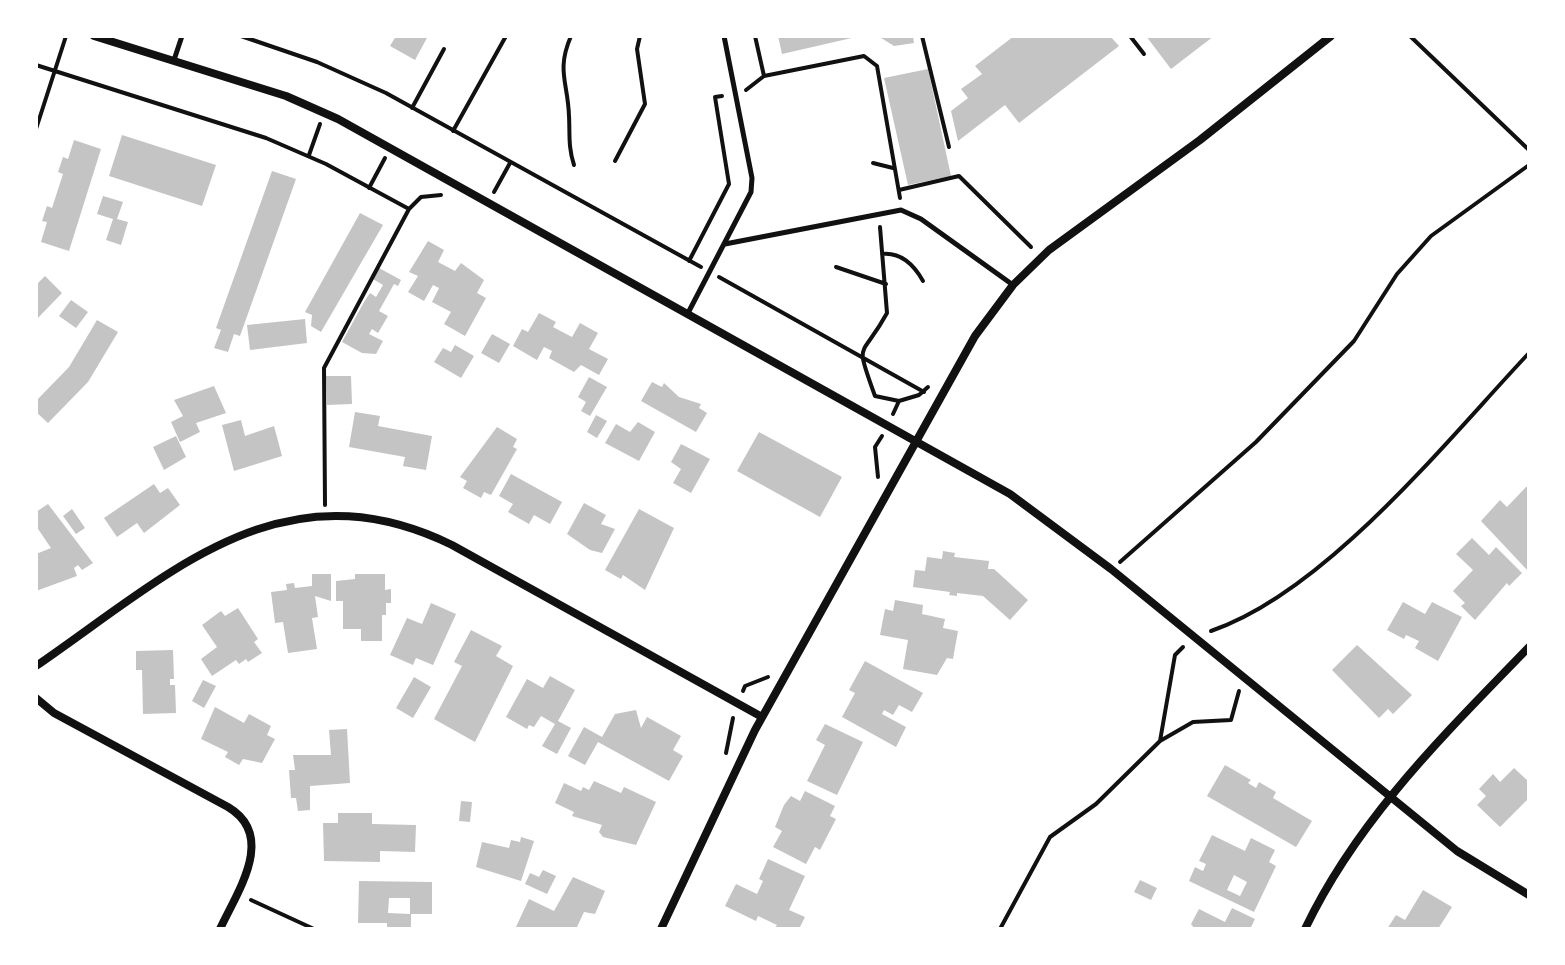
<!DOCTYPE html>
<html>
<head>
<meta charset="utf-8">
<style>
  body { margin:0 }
  #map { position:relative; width:1565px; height:965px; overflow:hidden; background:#fff; font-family:"Titillium Web",sans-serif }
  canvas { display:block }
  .frame { position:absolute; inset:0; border:38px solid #fff; pointer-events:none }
</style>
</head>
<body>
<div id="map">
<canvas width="1565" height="965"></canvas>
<div class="frame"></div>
</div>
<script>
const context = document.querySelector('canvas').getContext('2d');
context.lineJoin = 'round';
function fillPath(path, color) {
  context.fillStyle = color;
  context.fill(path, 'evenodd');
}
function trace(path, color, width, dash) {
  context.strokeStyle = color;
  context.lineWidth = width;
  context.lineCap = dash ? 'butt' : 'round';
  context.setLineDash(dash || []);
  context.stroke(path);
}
const building = new Path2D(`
  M396,36H428L415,60L390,46Z
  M778,36H856V37L782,54Z
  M878,36H913L914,43L894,46Z
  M1014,36H1110L1119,46L1019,123L1005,105L958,141L951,111L968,98L961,89L982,74L975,66Z
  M1146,36H1214L1171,69Z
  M928,69L951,176L908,185L884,78Z
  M122,135L216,165L202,206L109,176Z
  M74,140L101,149L69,251L41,242L47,222L42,221L47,206L52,208L63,174L58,172L63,157L68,159Z
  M272,171L296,179L240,336L234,334L228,352L214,348L221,330L216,328Z
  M103,196L123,202L117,219L128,222L121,245L106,240L113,219L97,214Z
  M360,213L383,225L321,332L311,326L312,315L305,312Z
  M428,241L444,250L438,262L455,271L461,263L484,280L477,293L486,298L465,336L444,324L451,312L432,302L439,288L433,285L424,301L408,292L418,276L409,272Z
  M379,268L401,280L398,286L394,284L379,311L388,316L378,333L372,329L369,334L383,341L376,354L362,353L342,342L364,302L370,293L376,297L383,285L373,279Z
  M45,276L62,293L36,320V285Z
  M71,300L88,312L76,328L59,316Z
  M539,313L556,322L553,327L572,337L580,323L598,333L589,349L608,359L599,375L581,365L574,372L549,358L552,351L544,347L537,360L513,346L522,329L528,332Z
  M305,319L307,343L250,350L247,325Z
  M97,320L118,332L88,382L48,423L36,412V401L69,367Z
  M492,334L510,344L499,363L481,353Z
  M455,345L474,356L461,378L434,362L443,348L451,352Z
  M326,376H351L352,404L327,405Z
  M589,377L607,387L590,416L581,411L586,402L578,397Z
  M652,382L662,387L664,383L679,397L701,404L699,408L707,413L696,432L641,401Z
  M214,386L226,413L196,423L200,432L180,442L171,422L183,416L174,400Z
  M355,412L380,416L378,426L432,436L426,470L403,466L405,457L349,447Z
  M596,415L607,421L597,438L587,432Z
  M241,420L245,436L274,426L282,456L234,471L222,425Z
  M638,422L655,432L639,461L605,443L616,424L630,432Z
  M497,427L517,439L513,447L517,449L491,495L484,492L481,498L463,488L467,481L460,477Z
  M759,432L842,477L820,517L737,471Z
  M176,436L186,457L164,470L153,447Z
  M681,444L710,459L691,493L673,483L681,469L671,462Z
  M511,474L562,502L550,524L534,515L529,524L508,512L513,504L499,496Z
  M154,484L160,493L168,488L180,505L144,533L137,523L117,537L104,518Z
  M1526,487H1529V572L1481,521L1500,500L1507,507Z
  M584,503L606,515L601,524L615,529L602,553L590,550L567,534Z
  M48,504L93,563L82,570L78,565L74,568L77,576L36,591V554L51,548L36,526V512Z
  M72,509L85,528L76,534L63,516Z
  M639,509L674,528L645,590L623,575L621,579L605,570Z
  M1472,538L1489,555L1496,547L1522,573L1509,586L1507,583L1475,620L1461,606L1465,603L1453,591L1473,570L1456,554Z
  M943,551L955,553L954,557L989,561L988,569H994L1028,600L1010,620L983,596L957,593V596L949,595L950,592L913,587L915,570L925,571L927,557L942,559Z
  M312,574H331V601L315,596L318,617L312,618L317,649L288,653L283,622L275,623L271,592L287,590L286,584L294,583L295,588L312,586Z
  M355,574H385V590L391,589V603H386V615H382V641H361V629H343V601H336V581L355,579Z
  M895,600L923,605L922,614L945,619L943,628L958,631L953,659L947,658L937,675L903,669L908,640L880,635L885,609L893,611Z
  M1403,602L1425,614L1432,602L1462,617L1438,661L1415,648L1419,641L1406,635L1404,639L1387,630Z
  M431,603L456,614L433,665L416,658L413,665L390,655L407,618L422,624Z
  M238,608L258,639L254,642L262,653L248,662L246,659L239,664L236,660L212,676L201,659L217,647L202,625L221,611L225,616Z
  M471,630L502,646L496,656L513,666L475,742L434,719L462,666L454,662Z
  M1357,645L1412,695L1393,714L1388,709L1379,718L1332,670Z
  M173,650L174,679H170V685H175L176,713L143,714L142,670H136V651Z
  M865,661L923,693L912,712L899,705L893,715L884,710L882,714L906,727L896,747L842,717L855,693L849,690Z
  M550,676L575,690L558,721L571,728L557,754L542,746L555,724L541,716L534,727L529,725L527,729L506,717L527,679L543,688Z
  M414,677L431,687L413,718L396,708Z
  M203,680L216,686L204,708L192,701Z
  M215,707L244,723L249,714L271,726L267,735L275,739L262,763L243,759L239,765L225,757L228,752L201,739Z
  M636,710L641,728L647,717L681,736L673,750L683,756L669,781L598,742L585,765L568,756L584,727L602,737L615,714Z
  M825,724L863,742L837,795L807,781L825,745L816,740Z
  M347,729L350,783L310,786V810L298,811L296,798H291L289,770H295L293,755H331L329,730Z
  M1225,765L1251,780L1248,783L1256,788L1259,782L1276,792L1273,798L1312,821L1296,847L1207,796Z
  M1514,768L1529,782V798L1500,827L1477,805L1486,796L1479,789L1493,774L1500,782Z
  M594,781L621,793L624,787L656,802L636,845L603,837L599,832L602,825L572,816L574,812L555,803L564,783L581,791L583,787L589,790Z
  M805,791L835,806L830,816L836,819L820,850L815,847L806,864L773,847L782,831L775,827L784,805L791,796L800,801Z
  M461,801L472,802L470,822L459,821Z
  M338,813H372V824L416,825L415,852L380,851V862L324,861L323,823H338Z
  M1212,835L1245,851L1251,838L1275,850L1269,862L1276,866L1254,912L1189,881L1195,867L1203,871L1206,864L1199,861ZM1234,875L1247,882L1240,896L1227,890Z
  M521,837L534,841L521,881L476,867L482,842L509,848L511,840L520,842Z
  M768,859L805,876L789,910L805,917L799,929H774L777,925L758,916L756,921L725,906L736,884L757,894L763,881L759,879Z
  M543,870L556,876L547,894L525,884L530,873L539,877Z
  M573,877L605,891L595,914L584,912L576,929H515L529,899L554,911Z
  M1140,880L1157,888L1151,900L1134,892Z
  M359,881L432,882V914H411V929H387V923H358ZM389,898H410V914L388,913Z
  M1423,890L1452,907L1438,929H1387L1396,915L1405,920Z
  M1232,908L1255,919L1250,929H1195L1191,924L1199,909L1225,922Z`);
const path = new Path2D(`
  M241,36L317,62L386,93L701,267
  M571,36C556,71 568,82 569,116C570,134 568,147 574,165
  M755,36L764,76
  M922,36L949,147
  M1130,36L1144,54
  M1410,36L1529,150
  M36,65L266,138L326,164L409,209
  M746,90L764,76L864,56L877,66L900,198
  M412,108L444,49
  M36,129L66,36
  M453,131L506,36
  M309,155L320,124
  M615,161L645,104L637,49L640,36
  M873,163L893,168
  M369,188L385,158
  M899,190L959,176L1031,247
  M494,192L510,163
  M880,227L887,313C861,361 854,338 875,396L899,401
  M882,254C901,252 914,265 923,281
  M689,261L729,184L715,97L722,96
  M836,267L886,284
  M719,277L924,392
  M893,414L899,401L919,395L928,387
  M878,477L875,447L882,436
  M325,505L324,368L409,209L421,197L441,195
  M1120,562L1256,442L1354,341L1397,274L1431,236L1529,165
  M1211,631C1326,592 1446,441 1529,353
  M743,691L745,686L768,677
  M1160,741L1193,722L1231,720L1239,691
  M726,753L733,718
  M251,900L314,929
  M1000,929L1050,837L1096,804L1160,741L1175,655L1183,647`);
const service = new Path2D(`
  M174,60L182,36
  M725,244L901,210L921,219L1013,285
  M688,313L751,192L752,178L724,36`);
const minor = new Path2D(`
  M94,36L286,96L338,119L1010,494L1111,569L1457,851L1529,895
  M36,666C170,574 282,462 452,545L762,717
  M36,698L54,713L228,807C277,836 237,892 220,929
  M661,929L755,730L975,336L1013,285L1049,250L1200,140L1331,36
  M1305,929C1358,818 1445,734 1529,647`);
fillPath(building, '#c4c4c4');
trace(path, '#111', 4);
trace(service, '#111', 5);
trace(minor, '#111', 8);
</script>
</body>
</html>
